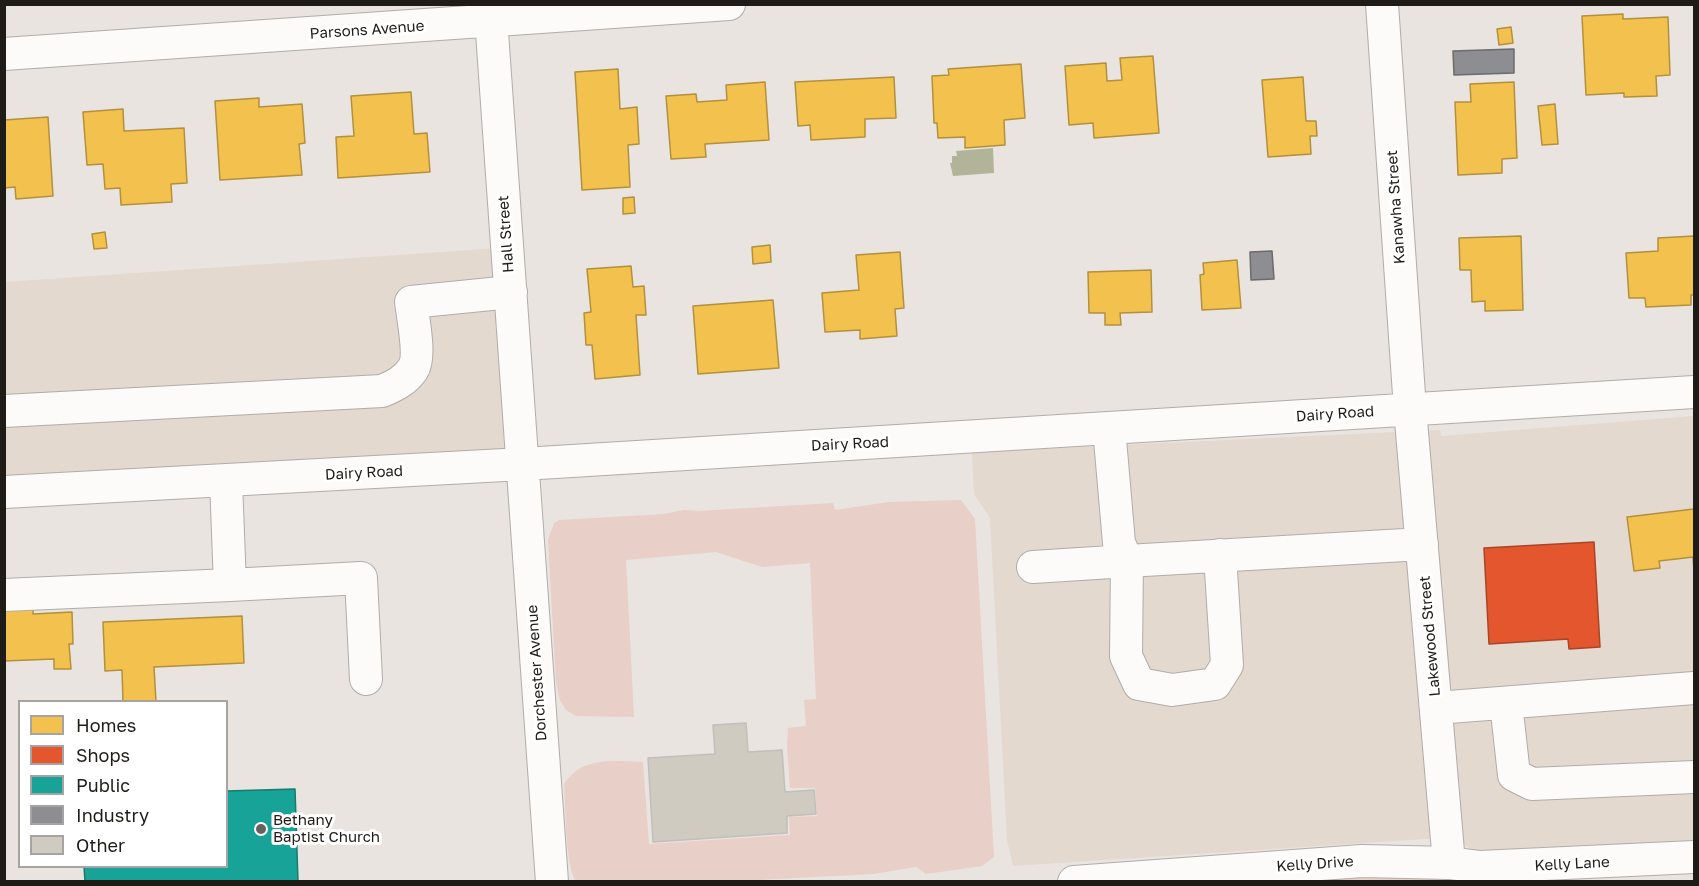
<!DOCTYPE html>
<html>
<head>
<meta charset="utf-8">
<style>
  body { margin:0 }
  #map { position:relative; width:1699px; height:886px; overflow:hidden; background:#e9e4df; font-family:"Golos Text",sans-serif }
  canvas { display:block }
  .frame { position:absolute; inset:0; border:6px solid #1f1c18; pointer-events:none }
  .legend { position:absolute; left:18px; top:700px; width:210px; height:168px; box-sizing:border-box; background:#fff; border:2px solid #a5a4a3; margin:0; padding:8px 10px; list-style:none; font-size:18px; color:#1f1c18 }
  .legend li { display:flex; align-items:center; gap:12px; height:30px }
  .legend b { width:30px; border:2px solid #a5a4a3 }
</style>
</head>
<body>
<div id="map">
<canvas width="1699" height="886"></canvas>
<div class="frame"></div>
<ul class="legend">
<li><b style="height:16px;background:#f2c14e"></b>Homes</li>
<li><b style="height:16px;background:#e4572e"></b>Shops</li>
<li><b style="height:16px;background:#17a398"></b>Public</li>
<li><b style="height:16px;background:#8d8d92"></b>Industry</li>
<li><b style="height:16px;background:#cfcbc1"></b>Other</li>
</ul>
</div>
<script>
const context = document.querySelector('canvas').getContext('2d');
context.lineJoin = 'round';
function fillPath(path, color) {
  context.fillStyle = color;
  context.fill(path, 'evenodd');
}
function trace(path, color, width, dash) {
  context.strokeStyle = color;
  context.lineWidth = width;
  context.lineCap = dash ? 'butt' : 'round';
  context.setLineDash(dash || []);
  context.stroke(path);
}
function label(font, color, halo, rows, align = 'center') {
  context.font = font + ' "Golos Text",sans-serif';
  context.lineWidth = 6;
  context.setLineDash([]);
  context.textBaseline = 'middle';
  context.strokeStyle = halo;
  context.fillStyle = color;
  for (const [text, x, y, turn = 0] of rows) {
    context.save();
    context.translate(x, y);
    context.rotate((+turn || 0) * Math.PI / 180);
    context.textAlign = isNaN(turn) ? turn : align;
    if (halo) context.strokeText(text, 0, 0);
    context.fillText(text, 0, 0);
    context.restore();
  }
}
const built = new Path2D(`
  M500,248L516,450L5,477V282Z
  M1694,416V858L1490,864L1455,837L1013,866L1007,840L990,518L974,494L972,452L1440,430L1441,436Z`);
const green = new Path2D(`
  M961,500L975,519L994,857L982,866L926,874L916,867L873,874L719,882H577C565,870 566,804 564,785C580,756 614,761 643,762L649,844L790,835L789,817L817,816L815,788H790L787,746L788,728L806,726L804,700L816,699L810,563L762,567L716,552L626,560L634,717L576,716L566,710L560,700L556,682L548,540L554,523L559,520L664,514L684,510L697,511L833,503L835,510L889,502Z
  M1328,876H1437V881L1242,882Z`);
const water = new Path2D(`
  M993,148L994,173L953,176L950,163H952V156H957L956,151Z`);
const homes = new Path2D(`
  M1623,14V19L1668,17L1670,75L1656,76L1657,96L1624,97V93L1586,95L1582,16Z
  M1511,27L1513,43L1499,45L1497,29Z
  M1153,56L1159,133L1094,138L1093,123L1069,125L1065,66L1106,63L1107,81L1122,80L1120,58Z
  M1021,64L1025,118L1004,120L1005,145L965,148V137L938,138L937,123H934L932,76L949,75L948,69Z
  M618,69L620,109L637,107L639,144L628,145L630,187L582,190L575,72Z
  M894,77L896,118L865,119V137L811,140L810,125L798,126L795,82Z
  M1303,77L1306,121H1316L1317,136H1310L1311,154L1268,157L1262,80Z
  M765,82L769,140L705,144L706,157L671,159L666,96L696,94L697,102L727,100L726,85Z
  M1514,82L1517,158L1502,159V173L1458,175L1455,102H1471L1470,84Z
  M411,92L414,134L427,133L430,172L338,178L336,137L354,136L351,96Z
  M259,98V107L302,104L305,143L299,144L302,175L220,180L215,101Z
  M1555,104L1558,144L1542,145L1538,106Z
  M123,109L124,131L184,128L187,183L171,184L172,202L121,205L120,188L105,189L103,164L87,165L83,112Z
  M48,117L53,196L16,199L15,187L4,188V120Z
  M634,197L635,213L623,214V198Z
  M105,232L107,248L94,249L92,234Z
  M1521,236L1523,310L1485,311V301L1472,302L1471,270H1460L1459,238Z
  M1694,236V295H1691V305L1646,307L1645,298H1629L1626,253L1658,251V238Z
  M770,245L771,262L753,264L752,247Z
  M900,252L904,308L895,309L897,336L860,339V330L825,332L822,293L859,290L856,255Z
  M1237,260L1241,308L1202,310L1200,275L1204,274L1203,263Z
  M631,266L633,287L644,286L646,315H636L640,375L595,379L592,345H586L584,313L591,312L587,269Z
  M1151,270L1152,312L1120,313L1121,325H1105V313H1089L1088,272Z
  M773,300L779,368L698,374L693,306Z
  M1694,509V572L1693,557L1659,561L1660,568L1634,571L1627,517Z
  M33,606V614L72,612L73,644H69L71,669H54V659L4,661V607Z
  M242,616L244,663L154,667L156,702H123L122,670L105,671L103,622Z`);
const shops = new Path2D(`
  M1594,542L1600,647L1569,649L1568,639L1489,644L1484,548Z`);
const public = new Path2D(`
  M295,789L298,882H85L84,866H226V791Z`);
const industry = new Path2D(`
  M1514,49V73L1454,75L1453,51Z
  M1272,251L1274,279L1251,280L1250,252Z`);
const building = new Path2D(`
  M746,723L748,752L782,750L785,792L814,790L816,814L787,816V833L653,842L648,758L715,754L713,725Z`);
const minor = new Path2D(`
  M490,4L552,882
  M1382,4L1410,409L1449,863
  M4,54L729,4
  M4,411L382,391C394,386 405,381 413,369C421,357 413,318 411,302L511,292
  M1109,428L1119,543L1127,561L1422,544
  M4,492L523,464L1694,392
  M1033,567L1127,561L1126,656L1139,684L1172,690L1215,684L1227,665L1220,555
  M230,585L361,578L366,679
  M4,595L230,585L226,481
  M1506,703L1514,775L1532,784L1694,777
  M1436,708L1694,688
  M1074,882L1362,861L1449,863L1480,867L1694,857`);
const markers = [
  [261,829,6,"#66625e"]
];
const streetNames = [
  ["Parsons Avenue",367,30,-4],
  ["Kanawha Street",1396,207,-94],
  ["Hall Street",506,234,-94],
  ["Dairy Road",1335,414,-4],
  ["Dairy Road",850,444,-3],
  ["Dairy Road",364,473,-3],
  ["Lakewood Street",1430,636,-95],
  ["Dorchester Avenue",537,673,-94],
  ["Kelly Drive",1315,864,-4],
  ["Kelly Lane",1572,864,-3]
];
const poiNames = [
  ["Bethany",273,820],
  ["Baptist Church",273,837]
];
fillPath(built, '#e3d9ce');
fillPath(green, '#e8cfc7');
fillPath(water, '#b1b498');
fillPath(homes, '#f2c14e');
trace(homes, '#b3903e', 1.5);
fillPath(shops, '#e4572e');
trace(shops, '#a94527', 1.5);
fillPath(public, '#17a398');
trace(public, '#197a72', 1.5);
fillPath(industry, '#8d8d92');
trace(industry, '#6c6b6d', 1.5);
fillPath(building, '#cfcbc1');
trace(building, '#c1bfbb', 1.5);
trace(minor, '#b0aca9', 34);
trace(minor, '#fcfbfa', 32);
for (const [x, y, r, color] of markers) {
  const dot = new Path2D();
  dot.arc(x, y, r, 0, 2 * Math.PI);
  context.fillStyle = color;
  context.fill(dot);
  trace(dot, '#fff', 2);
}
label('15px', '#1f1c18', '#fff', streetNames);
label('15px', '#1f1c18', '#fff', poiNames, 'left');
</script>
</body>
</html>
